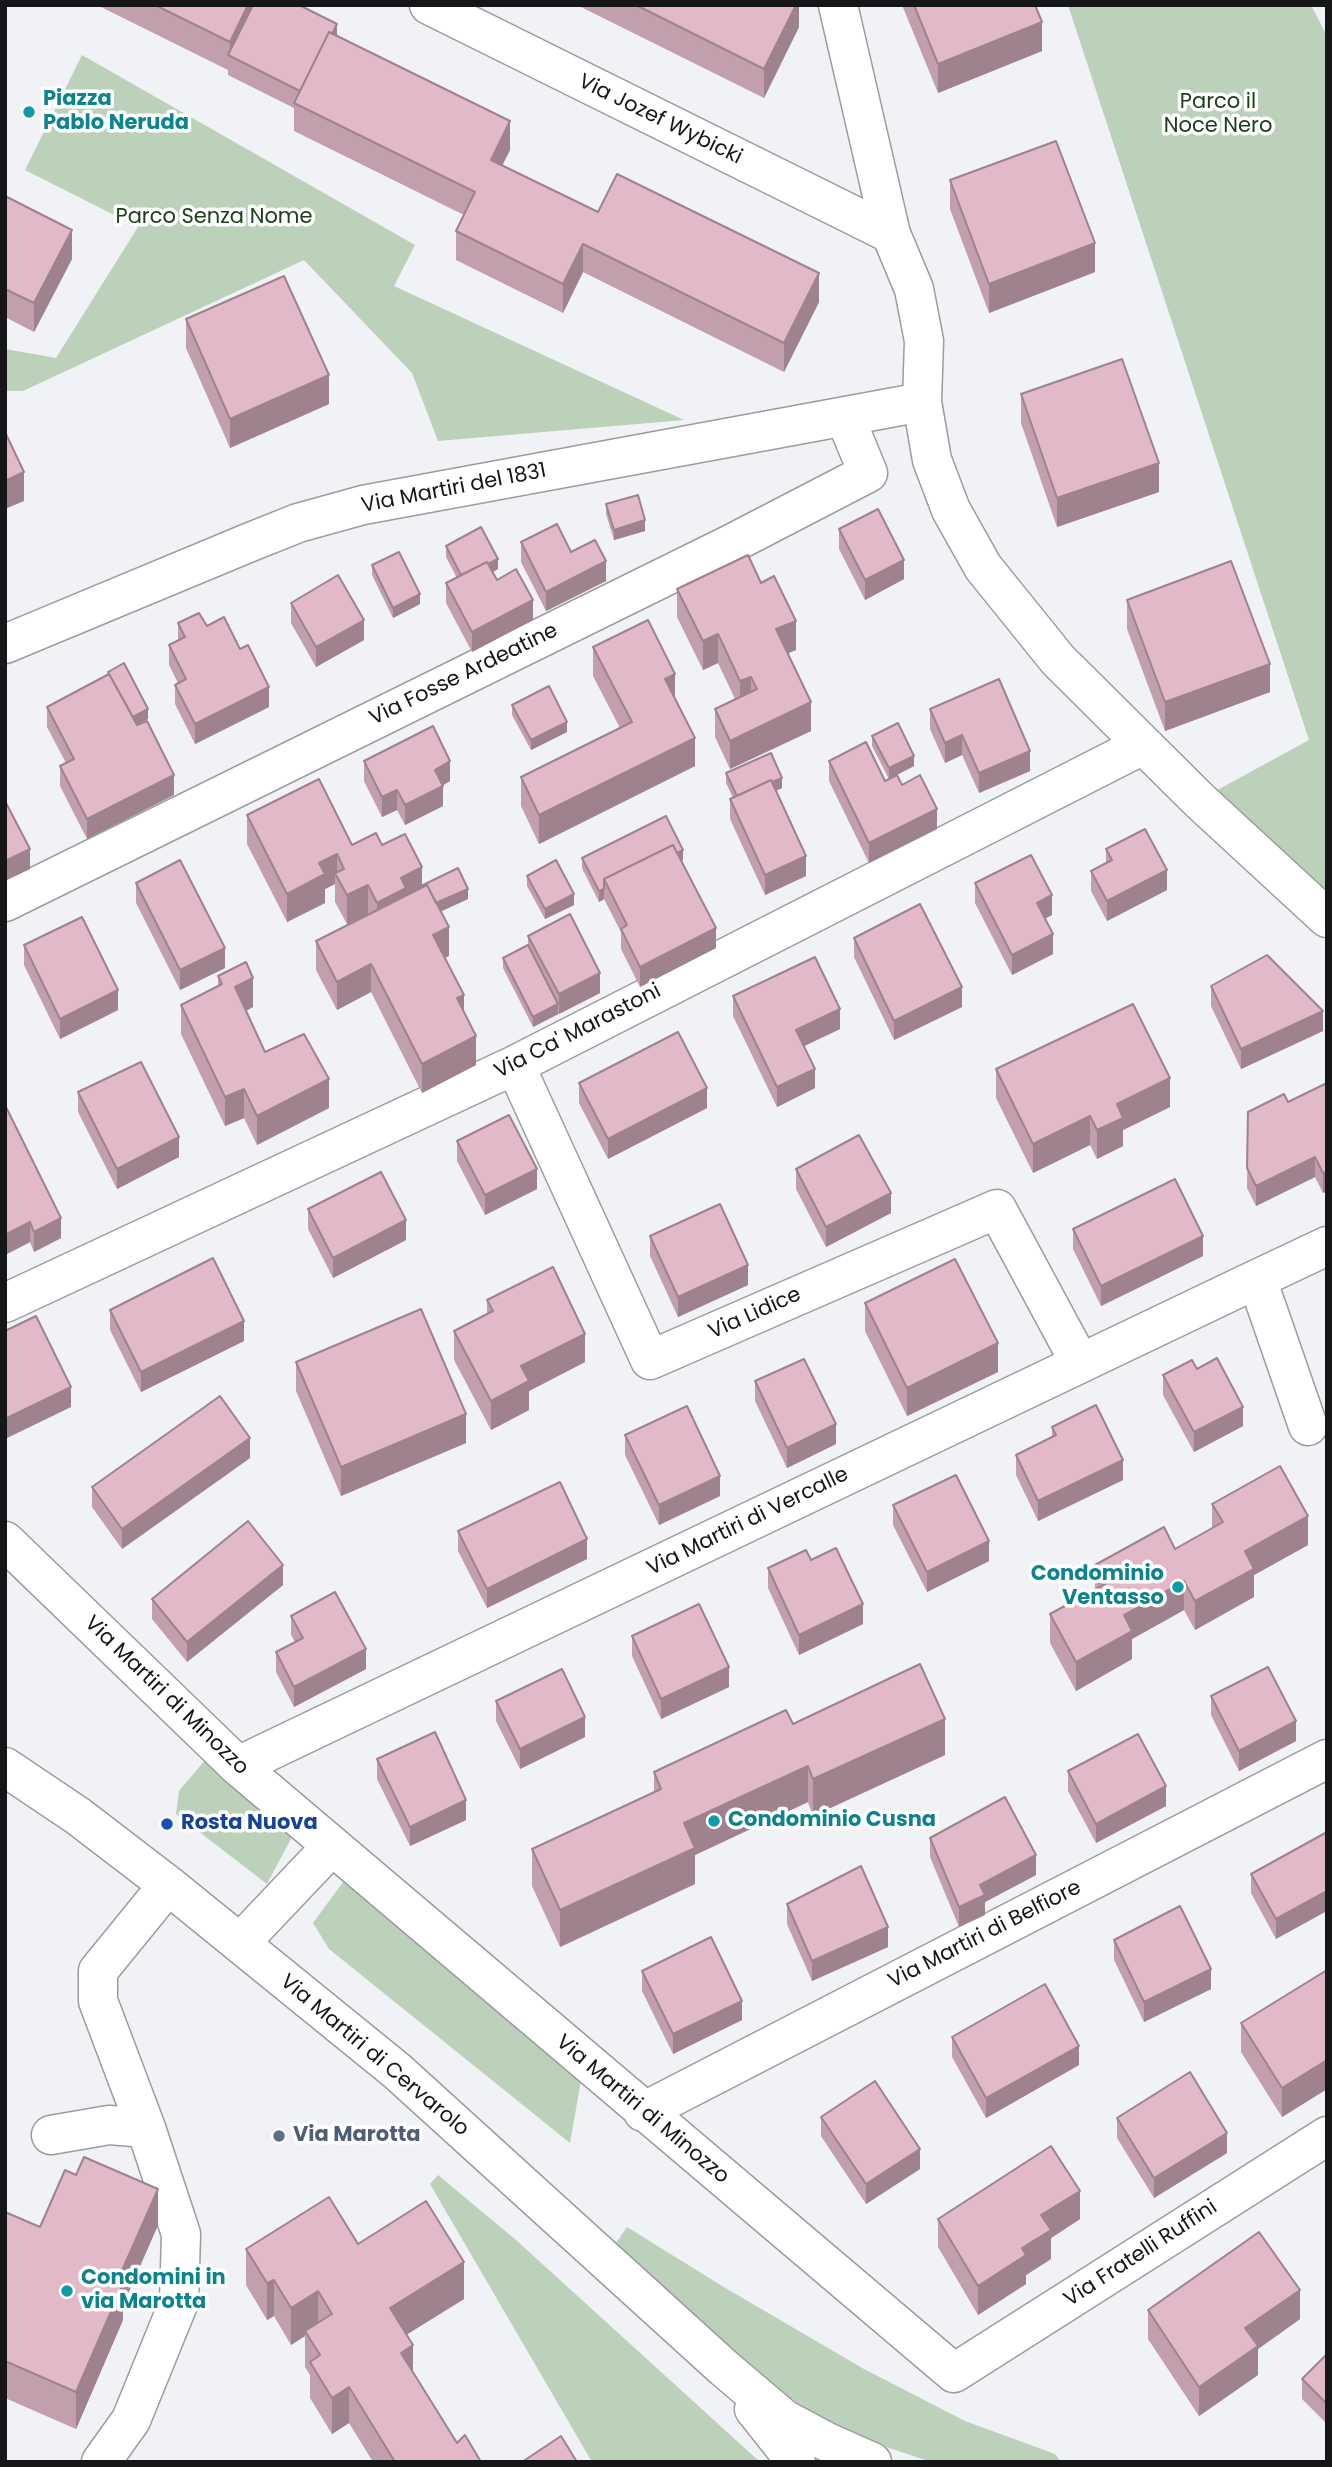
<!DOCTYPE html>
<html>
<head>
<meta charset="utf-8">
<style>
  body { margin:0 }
  #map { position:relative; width:1332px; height:2467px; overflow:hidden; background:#f0f2f6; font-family:Poppins,sans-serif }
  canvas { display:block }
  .frame { position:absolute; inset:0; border:7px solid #151617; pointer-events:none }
</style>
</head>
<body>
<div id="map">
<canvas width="1332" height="2467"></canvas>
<div class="frame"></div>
</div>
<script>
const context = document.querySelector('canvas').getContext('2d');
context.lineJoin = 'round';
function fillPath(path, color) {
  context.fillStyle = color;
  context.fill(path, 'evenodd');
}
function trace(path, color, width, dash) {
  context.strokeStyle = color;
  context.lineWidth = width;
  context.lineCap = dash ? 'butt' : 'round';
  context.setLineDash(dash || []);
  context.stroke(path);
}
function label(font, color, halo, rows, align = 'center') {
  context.font = font + ' Poppins,sans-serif';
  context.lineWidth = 7;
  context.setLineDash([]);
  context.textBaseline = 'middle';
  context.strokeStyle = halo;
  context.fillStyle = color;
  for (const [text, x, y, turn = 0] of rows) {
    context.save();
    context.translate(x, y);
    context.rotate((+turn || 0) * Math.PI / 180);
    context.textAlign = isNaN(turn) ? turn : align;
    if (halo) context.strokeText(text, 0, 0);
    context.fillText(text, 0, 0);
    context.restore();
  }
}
const green = new Path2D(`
  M1068,5H1311L1327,36V918L1199,800L1309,740Z
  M82,55L415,245L394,286L684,420L438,441L412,373L304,260L23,391H5V349L56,358L138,227L25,170Z
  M206,1759L295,1831L267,1884L176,1814L179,1791Z
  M346,1878L582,2075L570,2143L329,1949L313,1923Z
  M438,2175L516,2240L760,2462H592L430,2184Z
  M627,2227L727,2289L864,2369L965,2421L1055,2454L1061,2462L928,2461L839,2431L776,2389L616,2243Z`);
const minor = new Path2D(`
  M429,5L891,234
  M838,5L891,234L914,289L924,341L922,402L932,460L951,510L983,567L1058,660L1199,800L1327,918
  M5,644L248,543L298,523L363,505L922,402
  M5,902L731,544L868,473L845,417
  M515,1065L650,1360L997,1209L1080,1363
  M5,1303L515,1065L1143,745
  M1308,1426L1257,1279L1327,1246
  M5,1541L238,1766L954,2373L1327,2136
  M238,1766L1257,1279
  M5,1767L78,1816L168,1885L397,2071L724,2368L784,2419L829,2443L872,2462
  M240,1943L332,1846
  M643,2112L1327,1759
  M51,2135L109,2125L146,2128
  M754,2409L796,2462
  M101,2462L131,2420L179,2302L181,2234L146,2128L98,2001V1971L168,1885`);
const wall = new Path2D(`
  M97,5H299L337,36L510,150L502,165L598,212L819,302L784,372L583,272L563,313L456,260V231L464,215L294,131V108L228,75V70Z
  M577,5H799V27L764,98Z
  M902,5H1035L1042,51L938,93Z
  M950,180L1095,272L989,313L950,209Z
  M5,196L72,259L34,332L5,317Z
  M186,319L329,404L230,448L186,348Z
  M1021,394L1159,492L1057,527L1021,423Z
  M606,504L645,531L614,540L606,514Z
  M839,529L904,579L865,600L839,549Z
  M521,542L571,552L606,581L546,611L521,562Z
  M446,546L498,569L493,572L497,580L533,620L472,652L446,603V583L457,578L446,557Z
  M372,565L420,604L393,618L372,575Z
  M761,583L796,650L788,653L811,731L730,769L715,737V709L735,699L718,663L703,670L677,617V589Z
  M1127,600L1270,692L1165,731L1127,629Z
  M291,603L364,640L316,667L291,623Z
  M178,623L207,626L269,707L195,744L175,704V685L178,683L169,665V645L178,640Z
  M593,647L675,697L695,766L539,844L521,806V777L620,728L593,676Z
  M108,672L148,719L137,725L174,795L87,839L60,786V766L66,763L47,727V707L108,675Z
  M512,705L567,732L531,750L512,715Z
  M930,709L1030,771L979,793L962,755L945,763L930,729Z
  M872,736L914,766L889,779L872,746Z
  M364,761L450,781L443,785V806L405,825L397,810L382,817L364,781Z
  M829,761L885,781L902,785L937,829L869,863L829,781Z
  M726,773L782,788L776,791L806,876L765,895L730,819V799L733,798L726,783Z
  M247,815L352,845H382L422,885L468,899L441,911L449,956L445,958L464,1013L476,1065L422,1093L371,992L337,1010L316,970V941L368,915V914L347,924L335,902V884L325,889V903L287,922L247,844Z
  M1106,849L1167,890L1107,921L1091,891V871L1106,863Z
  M582,858L683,860L681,861L716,948L640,987L621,949V932L604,899L599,902L582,868Z
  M527,876L574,905L545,919L527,886Z
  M136,883L225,968L180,990L136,903Z
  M975,883L1052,915L1045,918L1053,954L1012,975L975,903Z
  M528,936L600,993L533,1027L503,968V958L528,945Z
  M854,938L962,1007L894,1040L854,957Z
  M24,945L118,1010L60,1039L24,965Z
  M218,976L253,1007L246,1011L265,1052L329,1108L257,1145L244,1118L225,1126L181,1034V1005L218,986Z
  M1211,986L1323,1031L1241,1069L1211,1006Z
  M733,996L840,1029L804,1046L815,1088L777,1107L733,1016Z
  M996,1069L1170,1107L1123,1130V1146L1097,1159L1090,1145L1033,1173L996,1098Z
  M1325,1074H1327V1191L1323,1193L1315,1177L1256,1206L1247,1188L1248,1112L1288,1102L1325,1084Z
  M579,1083L707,1108L608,1159L579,1103Z
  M78,1092L179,1157L117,1189L78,1112Z
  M5,1105L61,1238L34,1252L30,1242L5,1255Z
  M457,1141L537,1189L485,1215L457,1161Z
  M796,1169L891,1213L826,1247L796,1189Z
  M308,1209L406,1240L333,1278L308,1229Z
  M1073,1229L1203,1256L1101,1306L1073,1249Z
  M650,1236L748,1285L678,1317L650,1256Z
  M487,1300L585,1362L529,1391V1410L491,1430L454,1360V1331L487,1314Z
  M865,1303L998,1372L907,1416L865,1331Z
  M110,1310L244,1341L141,1392L110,1330Z
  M296,1362L466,1443L341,1496L296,1391Z
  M1197,1369L1243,1426L1194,1452L1163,1395V1375Z
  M755,1381L836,1444L787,1468L755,1401Z
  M1052,1427L1123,1480L1038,1521L1016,1475V1455L1052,1437Z
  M625,1435L720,1496L659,1525L625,1455Z
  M250,1458L122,1549L92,1507V1487Z
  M1212,1504L1308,1545L1254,1575V1597L1195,1630L1184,1610L1132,1639V1659L1076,1691L1050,1643V1614L1095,1589V1565L1175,1549L1212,1528Z
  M893,1505L989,1561L927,1592L893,1525Z
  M458,1531L587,1559L487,1608L458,1551Z
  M811,1560L863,1624L799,1655L768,1588V1568Z
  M283,1585L187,1662L152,1619V1599Z
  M291,1616L366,1669L294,1707L276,1672V1652L295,1642L291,1635Z
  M632,1636L729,1687L661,1719L632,1656Z
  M1211,1696L1296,1741L1239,1771L1211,1715Z
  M496,1701L585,1737L520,1769L496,1721Z
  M793,1724L945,1755L813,1816L808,1802L695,1855V1884L560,1947L532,1886V1849L654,1793V1772Z
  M377,1759L466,1820L410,1846L377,1779Z
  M1068,1771L1166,1806L1096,1843L1068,1791Z
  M1327,1832L1276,1939L1251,1893V1874Z
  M930,1838L1036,1875L985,1902V1915L959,1927L930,1857Z
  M787,1904L888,1947L812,1981L787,1924Z
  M1114,1940L1211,1989L1144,2022L1114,1960Z
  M1327,1970V2089L1282,2117L1241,2052V2023Z
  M642,1971L742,2020L673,2054L642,1991Z
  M952,2037L1079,2065L986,2118L952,2057Z
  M821,2117L920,2169L866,2204L821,2136Z
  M1117,2118L1227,2153L1154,2198L1117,2138Z
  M5,2212L40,2227L158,2225L123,2305V2320L76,2429L5,2398Z
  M938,2219H1080L1051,2238V2259L1026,2275V2284L978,2315L938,2247Z
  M358,2244L464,2299L407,2334L413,2373L457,2443L481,2462H373L349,2423L332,2434L310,2398V2375L305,2367V2336L291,2345L274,2316L267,2320L246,2285V2249Z
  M1148,2310L1300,2319L1258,2349V2375L1199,2416L1148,2339Z
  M1327,2354V2424L1302,2399V2379Z`);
const shadedWall = new Path2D(`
  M248,5H262L230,56V42Z
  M796,5H799V27L764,98V69Z
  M1042,22V51L938,93V64Z
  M337,24V44L303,93Z
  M510,121V150L491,188V160Z
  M72,230V259L34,332V303Z
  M1095,243V272L989,313V284Z
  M583,244V272L563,313V284Z
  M819,273V302L784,372V343Z
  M329,375V404L230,448V419Z
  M1159,463V492L1057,527V498Z
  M24,472V501L5,509V481Z
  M645,520V531L614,540V530Z
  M498,559V569L463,588V578Z
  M904,560V579L865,600V580Z
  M606,561V581L546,611V592Z
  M420,594V604L393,618V608Z
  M533,600V620L472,652V632Z
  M364,620V640L316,667V647Z
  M796,621V650L776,658V629Z
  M718,634V663L703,670V641Z
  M1270,664V692L1165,731V702Z
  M675,674V703L665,679Z
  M751,677V705L740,710V681Z
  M269,687V707L195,744V724Z
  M811,702V731L730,769V741Z
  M148,709V719L131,728V718Z
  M567,722V732L531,750V740Z
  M962,735V755L945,763V743Z
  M695,738V766L539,844V815Z
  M1030,751V771L979,793V773Z
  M914,756V766L889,779V768Z
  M450,761V781L435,790V770Z
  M174,775V795L87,839V819Z
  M782,778V788L737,808V798Z
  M443,786V806L405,825V805Z
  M397,790V810L382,817V797Z
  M937,809V829L869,863V843Z
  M30,849V869L5,881V861Z
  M683,850V860L612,895L608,887Z
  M337,854V876L335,873V884L325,889V903L287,922V894L319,863Z
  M806,856V876L765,895V875Z
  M422,867V891L419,887V897L377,932V903L401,878Z
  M1167,870V890L1107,921V901Z
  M368,885V914L347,924V895Z
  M468,889V899L429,917V906Z
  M604,889V899L599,902V891Z
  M574,894V905L545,919V909Z
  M1052,895V915L1037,923V903Z
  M449,927V956L433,963V935Z
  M716,928V948L640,987V967Z
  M1053,934V954L1012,975V955Z
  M225,948V968L180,990V970Z
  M371,964V992L337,1010V982Z
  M600,973V993L559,1014V994Z
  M253,978V1007L235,1016V987Z
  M962,987V1007L894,1040V1021Z
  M118,990V1010L60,1039V1019Z
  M464,995V1023L457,998Z
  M558,1004V1014L533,1027V1017Z
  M840,1009V1029L796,1050V1030Z
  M1323,1011V1031L1241,1069V1049Z
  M476,1036V1065L422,1093V1064Z
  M815,1069V1088L777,1107V1087Z
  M1170,1078V1107L1123,1130V1146L1097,1159V1130L1117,1104Z
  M329,1079V1108L257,1145V1116Z
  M707,1088V1108L608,1159V1139Z
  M244,1089V1118L225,1126V1097Z
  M1090,1116V1145L1033,1173V1144Z
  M179,1137V1157L117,1189V1169Z
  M1315,1157V1177L1256,1206V1186Z
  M537,1169V1189L485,1215V1195Z
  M1327,1172V1191L1323,1193V1173Z
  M891,1193V1213L826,1247V1227Z
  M61,1218V1238L34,1252V1232Z
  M406,1220V1240L333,1278V1258Z
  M30,1222V1242L5,1255V1235Z
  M1203,1236V1256L1101,1306V1286Z
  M748,1265V1285L678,1317V1297Z
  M244,1321V1341L141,1392V1372Z
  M585,1334V1362L529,1391V1410L491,1430V1401L521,1366Z
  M998,1343V1372L907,1416V1388Z
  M71,1387V1407L5,1439V1419Z
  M1243,1407V1426L1194,1452V1432Z
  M466,1414V1443L341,1496V1467Z
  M836,1424V1444L787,1468V1448Z
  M250,1438V1458L122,1549V1529Z
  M1123,1460V1480L1038,1521V1501Z
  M720,1476V1496L659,1525V1505Z
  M1308,1516V1545L1254,1575V1597L1195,1630V1601L1245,1551Z
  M587,1539V1559L487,1608V1589Z
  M989,1541V1561L927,1592V1572Z
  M283,1565V1585L187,1662V1642Z
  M1184,1581V1610L1132,1639V1659L1076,1691V1662L1124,1615Z
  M863,1604V1624L799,1655V1635Z
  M366,1649V1669L294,1707V1687Z
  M729,1667V1687L661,1719V1699Z
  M585,1717V1737L520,1769V1749Z
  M945,1719V1755L813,1816V1779Z
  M1296,1721V1741L1239,1771V1751Z
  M808,1766V1802L695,1855V1884L560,1947V1910L684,1823Z
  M1166,1786V1806L1096,1843V1824Z
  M466,1800V1820L410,1846V1827Z
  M1036,1855V1875L985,1902V1915L959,1927V1907L980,1885Z
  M1327,1891V1911L1276,1939V1919Z
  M888,1927V1947L812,1981V1961Z
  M1211,1969V1989L1144,2022V2002Z
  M742,2001V2020L673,2054V2034Z
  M1079,2046V2065L986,2118V2098Z
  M1327,2060V2089L1282,2117V2088Z
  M1227,2133V2153L1154,2198V2178Z
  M920,2149V2169L866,2204V2184Z
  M158,2189V2225L123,2305V2320L76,2429V2392L117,2282Z
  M1080,2191V2219L1051,2238V2259L1026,2275V2284L978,2315V2286L1022,2248L1041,2215Z
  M464,2262V2299L390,2345V2308Z
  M274,2280V2316L267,2320V2283Z
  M1300,2290V2319L1258,2349V2375L1199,2416V2387L1245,2328Z
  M318,2291V2327L305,2331V2336L291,2345V2308Z
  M413,2345V2381L401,2353Z
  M349,2387V2423L332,2434V2398Z`);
const building = new Path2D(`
  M155,5H248L230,42Z
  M253,5H299L337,24L332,34L329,32L300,91L228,55Z
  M636,5H796L764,69Z
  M914,5H1035L1042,22L938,64Z
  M329,32L510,121L491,160L598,212L617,174L819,273L784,343L583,244L563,284L456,231L475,192L294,103Z
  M1056,141L1095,243L989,284L950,180Z
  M5,196L72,230L34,303L5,289Z
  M284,276L329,375L230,419L186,319Z
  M1122,359L1159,463L1057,498L1021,394Z
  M5,432L24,472L5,481Z
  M638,495L645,520L614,530L606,504Z
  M878,509L904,560L865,580L839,529Z
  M557,524L571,552L595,540L606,561L546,592L521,542Z
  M481,527L498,559L488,564L487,562L461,575L446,546Z
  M399,552L420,594L393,608L372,565Z
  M748,555L761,583L774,576L796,621L776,629L811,702L730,741L715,709L757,689L751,677L740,681L718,634L703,641L677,589Z
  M1231,561L1270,664L1165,702L1127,600Z
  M487,562L497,580L516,569L533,600L472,632L446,583Z
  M338,575L364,620L316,647L291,603Z
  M199,613L207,626L224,617L240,649L248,645L269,687L195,724L175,685L186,679L169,645L185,637L178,623Z
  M648,620L675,674L665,679L695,738L539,815L521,777L632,722L593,647Z
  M124,663L148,709L133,717L108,672Z
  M109,674L137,725L147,721L174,775L87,819L60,766L74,759L47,707Z
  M999,679L1030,751L979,773L962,735L945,743L930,709Z
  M549,686L567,722L531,740L512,705Z
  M898,723L914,756L889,768L872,736Z
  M433,726L450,761L435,770L443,786L405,805L397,790L382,797L364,761Z
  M866,742L885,781L897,775L902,785L920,775L937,809L869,843L829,761Z
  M771,753L782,778L772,782L771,780L737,796L726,773Z
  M319,779L352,845L376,833L382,845L405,834L422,867L401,878L406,888L377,903L368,885L347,895L335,873L344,869L337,854L319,863L325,874L287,894L247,815Z
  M771,780L806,856L765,875L730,799Z
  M5,801L30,849L5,861Z
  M666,816L683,850L677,853L673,845L604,879V889L599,891L582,858Z
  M1145,829L1167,870L1107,901L1091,871L1112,860L1106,849Z
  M673,845L716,928L640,967L621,929L627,925L604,879Z
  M1031,855L1052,895L1037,903L1053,934L1012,955L975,883Z
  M180,860L225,948L180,970L136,883Z
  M556,860L574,894L545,909L527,876Z
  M458,868L468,889L436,903L427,885L420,888L419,887Z
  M427,885L449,927L433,935L464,995L457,998L476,1036L422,1064L371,964L337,982L316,941Z
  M920,904L962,987L894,1021L854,938Z
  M570,914L600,973L559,994L528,936Z
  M82,917L118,990L60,1019L24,945Z
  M528,945L558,1004L533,1017L503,958Z
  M1267,955L1323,1011L1241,1049L1211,986Z
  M815,957L840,1009L796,1030L815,1069L777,1087L733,996Z
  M246,962L253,978L235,987L265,1052L304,1034L329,1079L257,1116L244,1089L225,1097L181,1005L222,984L218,976Z
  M1133,1004L1170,1078L1117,1104L1123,1118L1097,1130L1090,1116L1033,1144L996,1069Z
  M678,1032L707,1088L608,1139L579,1083Z
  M141,1062L179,1137L117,1169L78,1092Z
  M1327,1083V1172L1323,1173L1315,1157L1256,1186L1247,1168L1248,1112L1284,1094L1288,1102Z
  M5,1105L61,1218L34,1232L30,1222L5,1235Z
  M509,1115L537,1169L485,1195L457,1141Z
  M859,1135L891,1193L826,1227L796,1169Z
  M381,1172L406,1220L333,1258L308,1209Z
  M1175,1179L1203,1236L1101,1286L1073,1229Z
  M720,1204L748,1265L678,1297L650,1236Z
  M213,1258L244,1321L141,1372L110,1310Z
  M955,1259L998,1343L907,1388L865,1303Z
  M553,1267L585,1334L521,1366L529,1381L491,1401L454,1331L493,1311L487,1300Z
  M421,1309L466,1414L341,1467L296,1362Z
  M36,1316L71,1387L5,1419V1331Z
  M1217,1358L1243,1407L1194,1432L1163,1375L1192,1360L1197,1369Z
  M804,1359L836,1424L787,1448L755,1381Z
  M220,1396L250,1438L122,1529L92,1487Z
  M1096,1405L1123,1460L1038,1501L1016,1455L1056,1435L1052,1427Z
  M687,1406L720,1476L659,1505L625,1435Z
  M1280,1466L1308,1516L1245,1551L1254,1569L1195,1601L1184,1581L1124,1615L1132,1631L1076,1662L1050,1614L1105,1584L1095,1565L1164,1527L1175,1549L1223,1522L1212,1504Z
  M956,1475L989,1541L927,1572L893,1505Z
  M560,1482L587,1539L487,1589L458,1531Z
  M248,1521L283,1565L187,1642L152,1599Z
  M836,1548L863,1604L799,1635L768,1568L806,1550L811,1560Z
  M335,1592L366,1649L294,1687L276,1652L303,1638L291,1616Z
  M699,1604L729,1667L661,1699L632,1636Z
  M920,1664L945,1719L813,1779L808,1766L684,1823L695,1848L560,1910L532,1849L661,1789L654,1772L786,1710L793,1724Z
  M1268,1667L1296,1721L1239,1751L1211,1696Z
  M562,1669L585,1717L520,1749L496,1701Z
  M435,1732L466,1800L410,1827L377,1759Z
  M1138,1734L1166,1786L1096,1824L1068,1771Z
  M1005,1797L1036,1855L980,1885L985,1895L959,1907L930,1838Z
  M1327,1832V1891L1276,1919L1251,1874Z
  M861,1866L888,1927L812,1961L787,1904Z
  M1180,1906L1211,1969L1144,2002L1114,1940Z
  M711,1937L742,2001L673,2034L642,1971Z
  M1327,1970V2060L1282,2088L1241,2023Z
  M1045,1984L1079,2046L986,2098L952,2037Z
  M1190,2072L1227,2133L1154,2178L1117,2118Z
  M875,2081L920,2149L866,2184L821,2117Z
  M1051,2146L1080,2191L1041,2215L1051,2230L1022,2248L1026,2255L978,2286L938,2219Z
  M84,2157L158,2189L117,2282L123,2284L76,2392L5,2361V2212L40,2227L65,2170L76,2175Z
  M329,2197L358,2244L426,2201L464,2262L390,2308L413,2345L401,2353L457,2443L465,2435L481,2462H395L349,2387L332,2398L310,2362L320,2355L305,2331L332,2314L318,2291L291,2308L274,2280L267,2283L246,2249Z
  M1259,2232L1300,2290L1245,2328L1258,2346L1199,2387L1148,2310Z
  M1327,2354V2404L1302,2379Z
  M561,2436L577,2462H522Z`);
const markers = [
  [29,112,7,"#0f9aa8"],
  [1178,1587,7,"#0f9aa8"],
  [714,1821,7,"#0f9aa8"],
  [167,1824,7,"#1a4fb4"],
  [279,2136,7,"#5c6f8a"],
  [67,2291,7,"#0f9aa8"]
];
const cultureNames = [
  ["Piazza",43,100],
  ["Pablo Neruda",43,124],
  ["Condominio",1164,1575,"right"],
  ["Ventasso",1164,1599,"right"],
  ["Condominio Cusna",728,1821],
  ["Condomini in",81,2279],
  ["via Marotta",81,2303]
];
const parkNames = [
  ["Parco il",1218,103],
  ["Noce Nero",1218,127],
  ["Parco Senza Nome",214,218]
];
const streetNames = [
  ["Via Jozef Wybicki",660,120,26],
  ["Via Martiri del 1831",454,489,-11],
  ["Via Fosse Ardeatine",464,675,-26],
  ["Via Ca' Marastoni",578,1032,-27],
  ["Via Lidice",755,1314,-24],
  ["Via Martiri di Vercalle",748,1522,-26],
  ["Via Martiri di Minozzo",166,1696,44],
  ["Via Martiri di Belfiore",985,1935,-27],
  ["Via Martiri di Cervarolo",374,2056,40],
  ["Via Martiri di Minozzo",642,2110,40],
  ["Via Fratelli Ruffini",1141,2254,-33]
];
const transitNames = [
  ["Rosta Nuova",181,1824]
];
const serviceNames = [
  ["Via Marotta",293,2136]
];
fillPath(green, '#bbd1b9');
trace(minor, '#9a9ca0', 41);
trace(minor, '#fff', 38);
fillPath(wall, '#c29fad');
fillPath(shadedWall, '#9e828d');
fillPath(building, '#e2b9c9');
trace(building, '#9e828d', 2);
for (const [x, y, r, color] of markers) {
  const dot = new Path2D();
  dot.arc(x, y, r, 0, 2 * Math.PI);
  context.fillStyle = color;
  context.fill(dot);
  trace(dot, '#fff', 2.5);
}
label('bold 21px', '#0d838f', '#fff', cultureNames, 'left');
label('21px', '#1a4117', '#fff', parkNames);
label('21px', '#151617', '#fff', streetNames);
label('bold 21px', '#164399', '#fff', transitNames, 'left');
label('bold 21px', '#4e5e75', '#fff', serviceNames, 'left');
</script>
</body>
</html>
